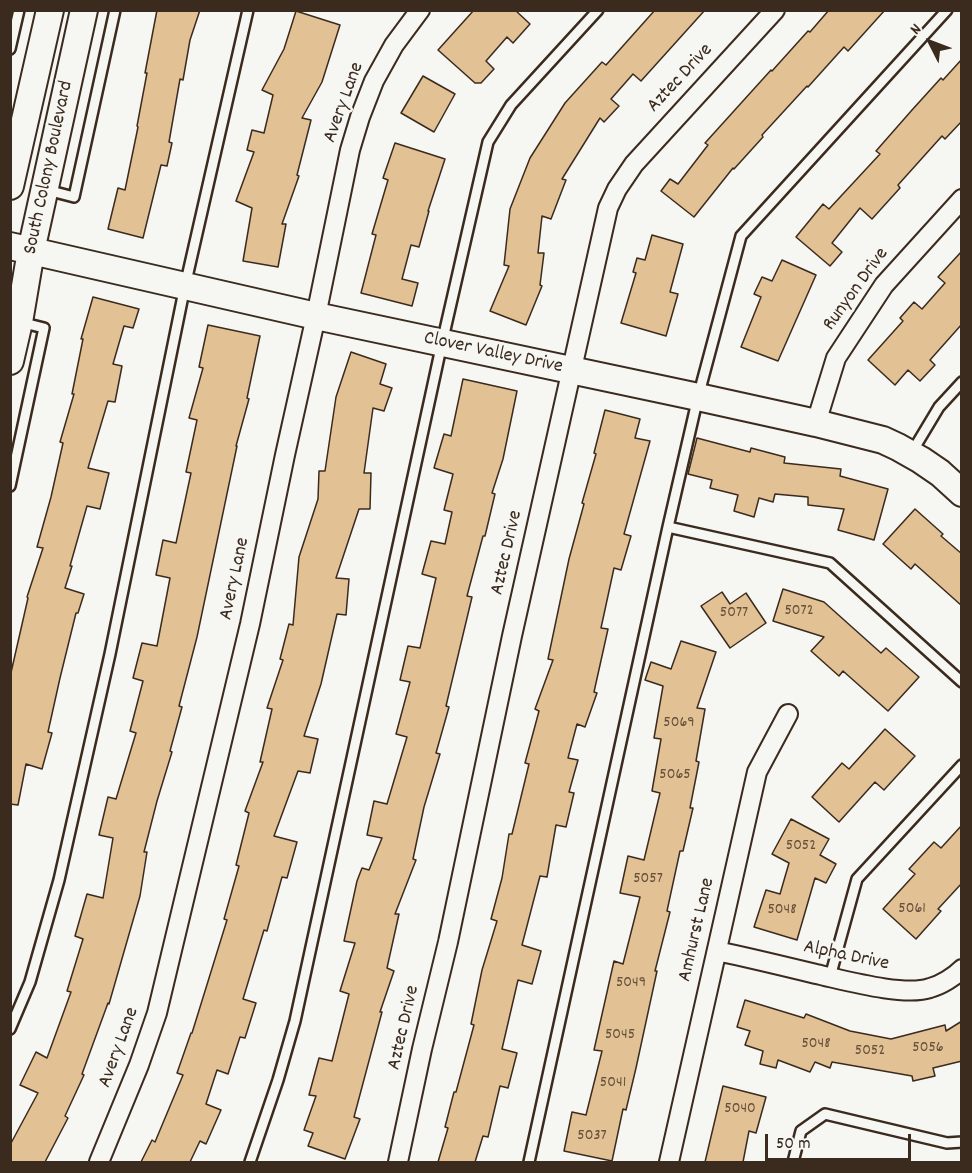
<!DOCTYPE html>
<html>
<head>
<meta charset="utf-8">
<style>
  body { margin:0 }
  #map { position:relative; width:972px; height:1173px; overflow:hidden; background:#f6f6f2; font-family:Dekko,sans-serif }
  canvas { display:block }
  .frame { position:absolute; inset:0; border:12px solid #3b2a1e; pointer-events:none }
  .north { position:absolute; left:900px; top:12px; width:60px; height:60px; -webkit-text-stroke:4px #f6f6f2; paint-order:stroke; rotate:312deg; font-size:16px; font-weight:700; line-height:24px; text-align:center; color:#3b2a1e }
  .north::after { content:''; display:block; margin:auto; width:21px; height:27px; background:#3b2a1e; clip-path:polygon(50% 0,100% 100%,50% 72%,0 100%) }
  .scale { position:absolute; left:765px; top:1134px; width:146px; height:27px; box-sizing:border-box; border:3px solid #3b2a1e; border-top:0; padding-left:8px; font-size:18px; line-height:21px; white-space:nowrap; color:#3b2a1e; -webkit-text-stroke:4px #f6f6f2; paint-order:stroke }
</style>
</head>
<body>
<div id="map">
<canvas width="972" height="1173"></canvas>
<div class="frame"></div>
<div class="north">N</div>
<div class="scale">50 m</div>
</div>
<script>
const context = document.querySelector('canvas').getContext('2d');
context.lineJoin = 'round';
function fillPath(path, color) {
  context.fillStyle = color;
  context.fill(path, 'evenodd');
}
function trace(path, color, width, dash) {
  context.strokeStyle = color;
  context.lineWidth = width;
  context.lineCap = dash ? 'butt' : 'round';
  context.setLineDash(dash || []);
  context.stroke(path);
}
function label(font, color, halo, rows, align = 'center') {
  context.font = font + ' Dekko,sans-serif';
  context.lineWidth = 5;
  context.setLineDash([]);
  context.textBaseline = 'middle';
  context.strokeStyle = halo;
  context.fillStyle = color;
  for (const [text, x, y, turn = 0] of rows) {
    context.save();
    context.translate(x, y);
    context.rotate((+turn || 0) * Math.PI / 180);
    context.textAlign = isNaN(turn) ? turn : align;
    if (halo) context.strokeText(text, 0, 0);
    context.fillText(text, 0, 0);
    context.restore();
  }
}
const building = new Path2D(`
  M157,10H200L190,40L183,80L180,79L169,142L172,143L167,166L161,165L143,238L108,229L118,188L125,190L138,127L137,126L147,73H145Z
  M474,10H515L530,24L513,43L507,37L486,61L494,69L481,83H475L438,50Z
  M655,10H705L641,81L633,74L611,99L619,106L604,122L600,118L562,179L566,180L551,219L542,216L538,253H544L540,285L542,286L526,325L490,311L509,266L504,265L510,209L530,158L565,103L602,62L606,65Z
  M829,10H885L848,51L844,47L808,87L807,86L762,135L763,137L734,169L733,168L694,217L661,191L670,179L678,184L708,145L705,143L771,70L772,71L808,31L810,32Z
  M296,11L340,25L322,82L302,118L311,120L297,175L299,176L282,224H286L278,267L243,261L252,208L236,201L254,152L247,150L252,130L264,133L273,95L262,90L284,49Z
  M962,59V121L945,139L942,136L898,185L900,188L872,219L860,208L832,243L842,252L830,266L796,237L823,204L829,209L880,154L876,151L912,110L941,78L943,80Z
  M423,76L455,94L434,132L401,113Z
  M395,143L445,159L428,211H429L419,247L411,245L402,279L418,283L412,306L361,293L376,235L372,234L388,180L383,178Z
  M652,235L683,244L670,292L678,294L666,336L621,323L636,273L633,272L637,258L645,260Z
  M962,251V324L930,360L935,365L920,381L908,370L895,385L868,360L903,321L900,318L914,302L922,309L945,283L938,277Z
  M782,260L816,275L778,361L741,347L761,297L754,294L762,277L772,281Z
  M93,297L139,309L133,328L124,326L113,364L122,366L115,402L108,401L88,468L109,473L100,509L87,506L70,566H72L65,588L84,594L78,613H76L60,678L48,732L52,733L42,769L26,764L18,805L10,804V677L28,598L27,597L43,548L37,547L51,497L63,443L60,442L74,394H72L83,339H81Z
  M208,325L260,336L247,398L249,399L236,446H237L197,637L179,706L182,707L170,751L172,752L157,801L144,852H147L140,896L109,1004L108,1003L82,1074L84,1075L65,1116L68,1118L45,1162H10V1145L38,1093L20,1085L36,1052L47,1058L71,992L67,991L83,939L75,936L87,894L103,898L113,838L99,835L108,797L116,799L136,733L130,731L143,681L133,678L142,643L157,646L170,578L156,575L163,540L176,543L191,473L186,472L197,420L189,418L203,368L199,367Z
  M351,352L386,364L380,384L392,388L384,411L373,408L364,473H371L370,509H359L336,578L349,579L346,615L337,614L321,684L304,736L318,739L310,773L298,771L274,836L297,842L287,878L282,877L267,931L264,930L243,999L256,1003L245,1038L240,1037L228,1074L217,1070L206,1104L221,1110L206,1144L200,1141L190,1162H141L152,1140L155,1142L183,1075L177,1073L191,1033H192L227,920L224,919L239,866L236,865L249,813L245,811L263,762H260L272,709L267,708L283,660L280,659L289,624L293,625L299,557L318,499L319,471H325L336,397Z
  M463,379L517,391L503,459L492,493L495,494L485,536H483L467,596L472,597L446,706L449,707L436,753L440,754L424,807L413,859L416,860L395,914H399L387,968L394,971L380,1012H382L354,1117L360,1119L345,1159L308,1146L313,1133L304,1130L316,1096L309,1095L319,1058L332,1061L349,994L340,991L355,943L344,941L357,881L362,868L369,870L382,838L367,835L374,801L387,804L407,737L396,734L410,682L400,680L408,646L420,648L436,578L422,574L431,541L445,544L452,512L444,510L453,474L434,468L444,434L451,436Z
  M605,410L640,419L635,438L650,441L624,534L631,536L621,570L614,568L601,628L608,629L594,692L597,693L585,727L577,724L568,758L578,760L569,792L574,793L566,827L556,825L547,877L540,876L522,945L541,951L532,984L518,980L502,1049L517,1053L508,1088L500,1086L488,1137L483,1136L475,1162H438L448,1128L445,1127L454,1092H456L474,1025L471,1024L482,970L497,921L491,919L502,878L509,834H512L529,764L525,763L539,711L535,709L553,660L548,659L569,559L584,504L582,503L596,454L594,453Z
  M697,438L750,452L751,448L785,457L784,463L841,469L840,476L888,489L874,540L838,530L844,509L808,505V497L775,494L773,502L759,498L754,517L734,511L738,495L710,488L712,480L688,474Z
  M915,509L943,534L941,536L962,554V606L915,564L911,569L883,544Z
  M783,589L824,602L881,653L886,648L919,677L888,711L843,671L839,676L811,651L824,637L773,621Z
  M722,592L730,604L746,593L766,623L730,648L701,606Z
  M681,641L716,652L697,708L705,709L696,761L699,762L690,808H693L683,851H680L667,911L670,912L655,971H657L636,1068L626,1110L623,1109L612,1161L564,1151L572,1112L586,1115L602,1051L594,1050L614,961L623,964L640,897L620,893L628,856L644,860L660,793L652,791L661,739L654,738L663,686L645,680L651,662L671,669Z
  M885,729L915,756L884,790L875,782L839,822L812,797L842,763L849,769Z
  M791,819L829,839L820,855L836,864L826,883L815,878L797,940L754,927L766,890L780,894L789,863L772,854Z
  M962,825V883L938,909L941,911L916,939L883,909L915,874L909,869L934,842L941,848Z
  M745,1000L804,1018L806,1014L850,1031L891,1039L945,1025L946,1031L962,1021V1061L933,1068L935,1076L913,1081L912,1076L832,1062L830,1068L815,1062L810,1072L778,1060L776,1068L760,1064L763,1051L745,1045L750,1031L737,1027Z
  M723,1086L766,1097L756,1133L749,1131L743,1162H705Z`);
const lane = new Path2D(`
  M10,49L19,10
  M47,190L74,197L115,10
  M912,452L939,407L962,382
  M10,486L44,328L20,322
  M668,527L830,563L962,682
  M830,977L857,879L962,765
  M10,1029L30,982L59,880L110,654L185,286L248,10
  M250,1162L278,1080L295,1021L442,343L488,142L511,105L598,10
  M529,1162L668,527L698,397L741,236L947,10
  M793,1162L801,1131L825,1114L947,1143L962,1142`);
const street = new Path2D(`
  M816,423L836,358L884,285L962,199
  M717,951C750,958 783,966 816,974C844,980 904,997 930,988C941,985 954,977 962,969
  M99,1162L139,1065L157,1013L250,624L285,455L316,316L350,150L360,117L374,81L394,45L420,10
  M398,1162L422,1049L448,942L512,636L608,208L617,189L634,164L775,10
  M669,1162L757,772L788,714`);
const secondary = new Path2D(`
  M10,186L50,10
  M10,246L316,316L698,397L816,423L883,440L898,447L921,460L940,473L962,493
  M10,361L19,322L31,251L84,10`);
const numberNames = [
  ["5072",799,612],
  ["5077",734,614],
  ["5069",679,724],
  ["5065",675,776],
  ["5052",801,847],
  ["5057",648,880],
  ["5061",912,910],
  ["5048",782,911],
  ["5049",631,984],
  ["5045",620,1036],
  ["5048",816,1045],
  ["5056",928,1049],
  ["5052",870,1052],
  ["5041",613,1084],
  ["5040",740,1110],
  ["5037",592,1137]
];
const streetNames = [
  ["Aztec Drive",681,79,-47],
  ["Avery Lane",345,103,-70],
  ["South Colony Boulevard",50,168,-78],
  ["Runyon Drive",857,290,-54],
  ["Clover Valley Drive",493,354,12],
  ["Aztec Drive",508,553,-77],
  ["Avery Lane",236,579,-78],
  ["Amhurst Lane",698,930,-77],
  ["Alpha Drive",846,957,12],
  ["Aztec Drive",405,1028,-77],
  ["Avery Lane",120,1048,-70]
];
fillPath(building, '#e2c194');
trace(building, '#3b2a1e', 1.5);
trace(lane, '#3b2a1e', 14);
trace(street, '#3b2a1e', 22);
trace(secondary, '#3b2a1e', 30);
trace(lane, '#f6f6f2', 9);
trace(street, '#f6f6f2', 18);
trace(secondary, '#f6f6f2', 26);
label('16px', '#65503c', null, numberNames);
label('20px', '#3b2a1e', '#f6f6f2', streetNames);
</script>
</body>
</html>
